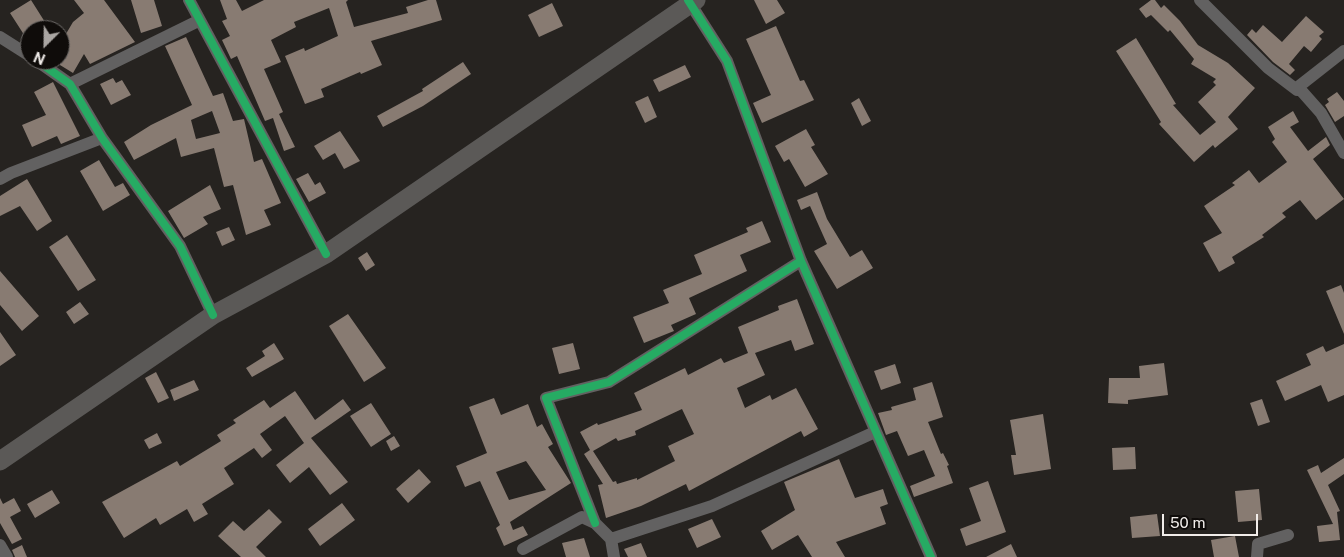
<!DOCTYPE html>
<html>
<head>
<meta charset="utf-8">
<style>
  body { margin:0 }
  #map { position:relative; width:1344px; height:557px; overflow:hidden; background:#262320; font-family:"Public Sans",sans-serif }
  canvas { display:block }
  .north { position:absolute; left:20px; top:20px; width:50px; height:50px; box-sizing:border-box; background:#0f0c0a; border:1px solid #696664; border-radius:50%; rotate:203deg; font-size:14px; font-weight:700; line-height:20px; text-align:center; color:#f1edea }
  .north::after { content:''; display:block; margin:auto; width:18px; height:22px; background:#aaa6a3; clip-path:polygon(50% 0,100% 100%,50% 72%,0 100%) }
  .scale { position:absolute; left:1162px; top:514px; width:96px; height:22px; box-sizing:border-box; border:2px solid #f1edea; border-top:0; padding-left:6px; font-size:15px; line-height:18px; white-space:nowrap; color:#f1edea; -webkit-text-stroke:4px #0f0c0a; paint-order:stroke }
</style>
</head>
<body>
<div id="map">
<canvas width="1344" height="557"></canvas>
<div class="north">N</div>
<div class="scale">50 m</div>
</div>
<script>
const context = document.querySelector('canvas').getContext('2d');
context.lineJoin = 'round';
function fillPath(path, color) {
  context.fillStyle = color;
  context.fill(path, 'evenodd');
}
function trace(path, color, width, dash) {
  context.strokeStyle = color;
  context.lineWidth = width;
  context.lineCap = dash ? 'butt' : 'round';
  context.setLineDash(dash || []);
  context.stroke(path);
}
const building = new Path2D(`
  M31,0L50,30H30V44L10,13Z
  M74,0H104L135,42L90,64L84,54L73,73L60,65V44L73,22L84,13Z
  M131,0H154L162,26L141,33Z
  M220,0H236L242,11L264,0H348L346,2L354,27L408,13L406,7L428,0H436L442,20L371,41L382,65L361,74L360,72L321,89L324,97L305,104L285,56L304,48L305,51L338,36L329,8L294,22L296,27L271,40L281,62L264,69L283,112L279,114L295,147L284,151L273,118L265,121L237,56L231,59L222,40L230,36L222,21L227,19Z
  M754,0H777L785,13L766,24Z
  M1151,0H1155L1161,8L1164,5L1180,21L1198,45L1228,63L1255,88L1228,117L1238,129L1215,148L1213,145L1194,162L1159,124L1161,122L1116,51L1136,38L1176,104L1173,105L1200,135L1216,122L1198,102L1216,85L1213,82L1216,79L1191,64L1194,59L1170,30L1168,32L1151,15L1146,18L1139,9Z
  M552,3L563,26L539,37L528,15Z
  M1306,16L1324,32L1319,36L1322,39L1311,52L1304,46L1289,64L1295,70L1290,75L1273,62L1247,35L1252,29L1256,33L1263,25L1282,42Z
  M776,26L800,81L804,80L814,100L762,123L753,103L771,95L746,39Z
  M186,37L213,96L223,93L233,121L244,119L254,162L262,159L281,203L264,210L271,225L246,235L233,185L224,187L214,148L181,157L176,138L134,160L124,142L151,125L192,105L165,46ZM212,111L220,133L196,139L191,120Z
  M463,62L471,74L423,106L383,127L377,116L423,91L422,89Z
  M685,65L691,77L659,92L653,80Z
  M113,78L116,83L122,80L131,95L111,105L100,84Z
  M53,82L80,136L61,144L57,136L32,147L22,125L46,115L34,92Z
  M1337,92L1344,101V116L1335,122L1325,105L1329,102L1327,99Z
  M648,96L657,117L645,123L635,102Z
  M859,98L871,121L862,126L851,103Z
  M1293,111L1299,122L1290,127L1308,151L1326,137L1330,145L1313,159L1344,199L1316,220L1300,200L1282,213L1286,217L1262,235L1264,237L1232,257L1235,263L1219,272L1203,243L1222,233L1204,206L1235,185L1232,183L1249,170L1259,183L1287,162L1272,142L1275,139L1268,127Z
  M806,129L815,145L811,147L828,174L805,187L789,159L784,162L775,146Z
  M340,131L360,161L344,169L335,153L323,160L314,146Z
  M99,160L115,187L123,183L130,195L103,211L80,171Z
  M308,173L315,185L320,182L326,193L309,202L296,179Z
  M27,179L52,221L37,231L20,206L0,216V196Z
  M210,185L221,209L203,217L208,224L184,238L168,211Z
  M817,192L827,219L850,257L862,250L873,268L837,289L814,251L827,244L810,206L801,210L797,200Z
  M762,221L771,242L740,255L747,271L689,298L696,314L671,325L674,331L644,343L633,317L669,303L663,290L702,274L694,255L748,232L746,228Z
  M229,227L235,240L222,246L216,232Z
  M67,235L96,280L78,291L49,247Z
  M367,252L375,265L366,271L358,258Z
  M0,271L39,316L22,331L0,305Z
  M1341,285L1344,293V334L1326,291Z
  M797,299L814,344L795,351L791,340L755,353L765,375L737,388L745,408L770,395L772,400L796,388L818,429L804,437L801,431L689,491L686,484L641,506L606,518L598,485L603,484L584,454L590,450L580,432L597,423L598,425L642,410L634,393L685,368L688,375L721,358L724,363L748,353L738,327L779,310L778,306ZM682,409L694,434L668,446L675,461L637,480V478L617,484L616,481L613,482L593,451L616,438L618,441L636,435L635,431Z
  M80,302L89,314L74,324L66,312Z
  M348,314L386,368L364,382L329,326Z
  M0,332L16,355L0,366Z
  M274,343L284,359L252,377L246,368L265,356L262,351Z
  M573,343L580,369L559,374L552,348Z
  M1344,344V395L1328,402L1321,385L1285,401L1276,381L1311,365L1306,354L1323,346L1326,352Z
  M1164,363L1168,395L1128,400V404L1108,403L1109,378H1140L1139,366Z
  M895,364L901,383L881,390L874,371Z
  M156,372L169,398L158,403L145,378Z
  M194,380L199,390L174,401L170,390Z
  M932,382L943,417L928,422L941,454L943,453L949,465L947,466L953,483L914,497L910,486L935,476L924,450L908,456L897,431L886,435L878,413L892,410L891,407L916,400L913,388Z
  M295,391L315,420L343,399L351,410L311,438L348,482L330,495L309,467L290,483L276,465L304,443L285,416L260,434L272,450L262,458L254,448L224,468L234,484L202,504L208,514L194,522L187,509L160,525L156,518L124,538L102,502L177,461L180,466L221,441L217,435L236,423L233,420L264,400L270,408Z
  M494,398L501,415L528,404L537,427L542,424L553,444L548,447L571,483L510,522L513,530L523,526L528,535L504,546L496,528L500,525L480,481L465,487L456,466L487,453L469,407ZM526,461L546,490L509,500L496,472Z
  M1262,399L1270,422L1258,426L1250,403Z
  M371,403L391,434L371,447L350,416Z
  M1043,414L1051,469L1014,475L1011,455H1016L1010,420Z
  M157,433L162,443L149,449L144,440Z
  M394,436L400,446L391,451L386,441Z
  M1135,447L1136,469L1113,470L1112,448Z
  M1344,458V474L1328,485L1340,511L1337,512L1340,540L1319,542L1317,526L1333,524L1307,470L1318,465L1321,473Z
  M839,459L855,498L883,489L888,504L880,507L886,524L836,542L845,557H812L798,535L772,550L761,531L795,510L784,482Z
  M419,469L431,482L408,503L396,489Z
  M988,481L1006,532L966,546L960,529L981,521L969,488Z
  M1259,489L1262,520L1238,522L1235,491Z
  M52,490L60,503L35,518L27,504Z
  M0,498L3,504L14,498L21,511L10,517L22,539L12,544L0,523Z
  M342,503L355,520L320,546L308,529Z
  M269,509L282,522L256,547L266,557H241L218,536L233,521L244,531Z
  M1157,514L1160,536L1132,538L1130,517Z
  M712,519L721,537L697,548L688,529Z
  M1235,536L1239,557H1214L1211,540Z
  M584,538L590,557H566L562,543Z
  M641,543L647,557H628L624,549Z
  M1011,544L1017,557H986Z
  M22,545L27,557H15L12,550Z`);
const street = new Path2D(`
  M189,0L326,254
  M688,0L727,61L801,261L931,557
  M1200,0L1268,68L1297,90L1298,87L1344,51
  M0,37L30,56
  M36,60L70,84L102,138L180,246L213,315
  M70,84L198,21
  M1298,87L1321,113L1344,153
  M0,179L11,173L102,138
  M595,523L546,398L609,382L801,261
  M611,539L614,557
  M0,545L7,557
  M523,549L582,517L595,523L611,539L712,506L875,432
  M1257,557L1258,544L1288,535`);
const primary = new Path2D(`
  M0,461L213,315L326,254L696,0`);
const cycleway = new Path2D(`
  M189,0L326,254
  M688,0L727,61L801,261L931,557
  M36,60L70,84L102,138L180,246L213,315
  M595,523L546,398L609,382L801,261`);
fillPath(building, '#887b72');
trace(street, '#626161', 12);
trace(primary, '#5b5957', 19);
trace(cycleway, '#26ab63', 8);
</script>
</body>
</html>
